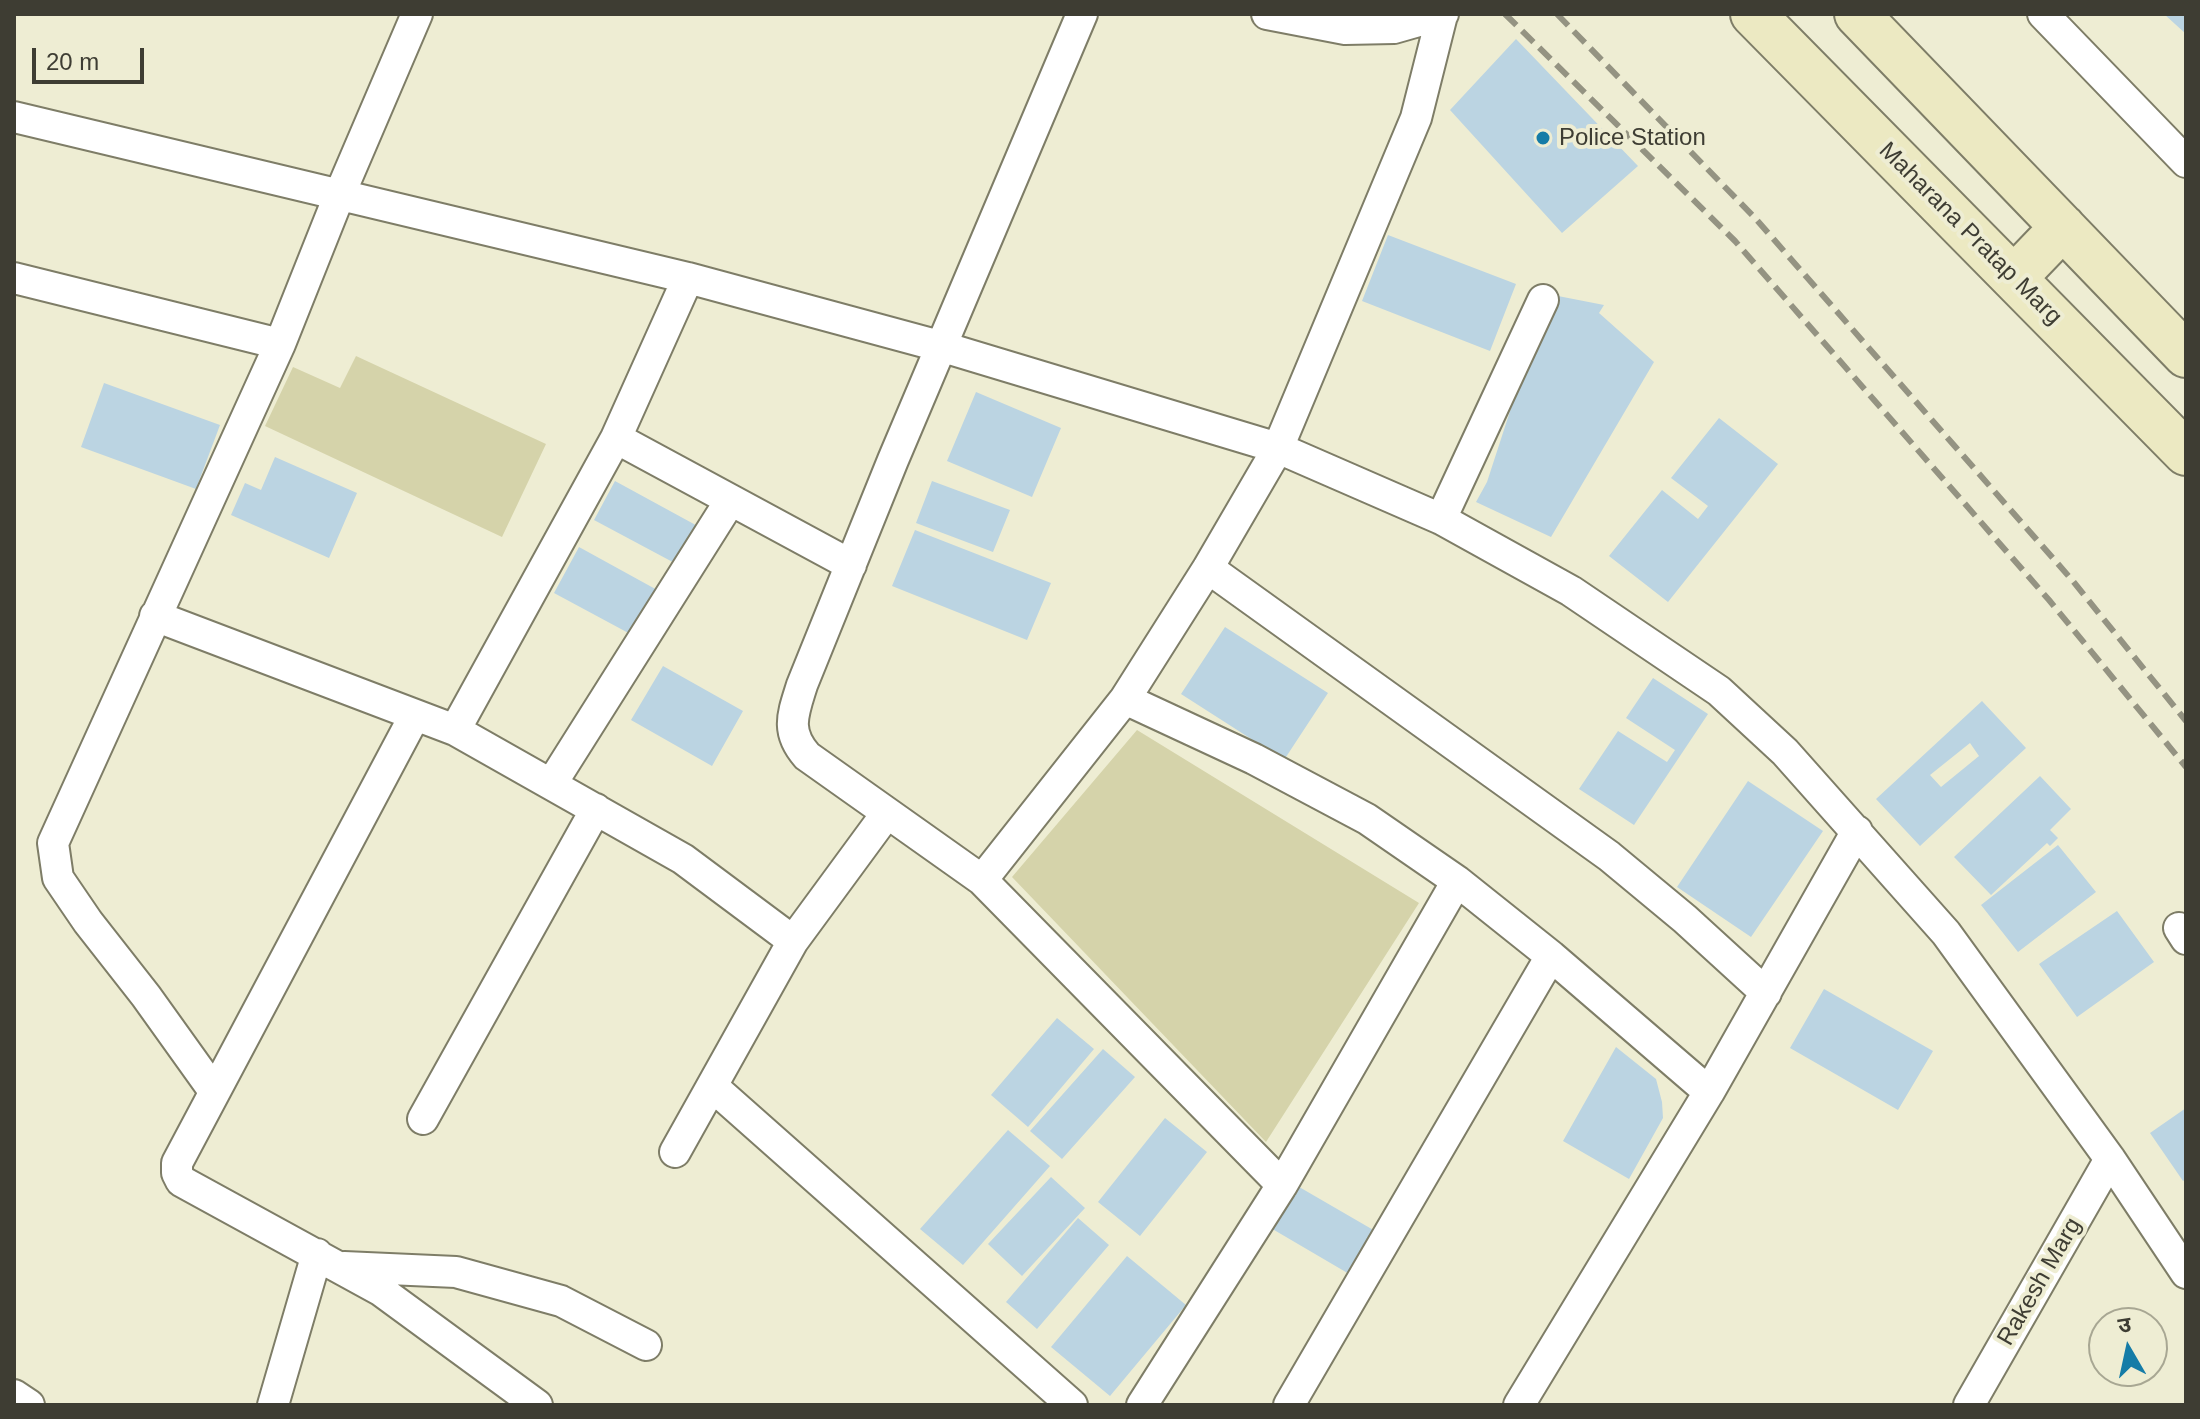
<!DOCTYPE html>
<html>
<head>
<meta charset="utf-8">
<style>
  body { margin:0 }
  #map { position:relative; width:2200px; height:1419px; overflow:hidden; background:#eeedd3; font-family:Helvetica,"Noto Sans Devanagari",sans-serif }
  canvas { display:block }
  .frame { position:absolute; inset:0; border:16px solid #3e3d33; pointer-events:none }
  .north { position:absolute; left:2088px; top:1307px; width:80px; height:80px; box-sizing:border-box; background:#eeedd3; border:2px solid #a8a793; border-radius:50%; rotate:351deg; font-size:22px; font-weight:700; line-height:32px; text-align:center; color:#3e3d33 }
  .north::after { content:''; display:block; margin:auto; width:28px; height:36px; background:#157ca7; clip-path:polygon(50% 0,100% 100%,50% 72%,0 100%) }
  .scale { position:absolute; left:32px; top:48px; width:112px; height:36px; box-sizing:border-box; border:4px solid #3e3d33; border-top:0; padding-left:10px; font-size:24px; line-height:28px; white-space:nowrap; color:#3e3d33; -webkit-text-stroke:6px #eeedd3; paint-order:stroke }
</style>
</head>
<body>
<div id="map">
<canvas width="2200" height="1419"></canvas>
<div class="frame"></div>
<div class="north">उ</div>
<div class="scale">20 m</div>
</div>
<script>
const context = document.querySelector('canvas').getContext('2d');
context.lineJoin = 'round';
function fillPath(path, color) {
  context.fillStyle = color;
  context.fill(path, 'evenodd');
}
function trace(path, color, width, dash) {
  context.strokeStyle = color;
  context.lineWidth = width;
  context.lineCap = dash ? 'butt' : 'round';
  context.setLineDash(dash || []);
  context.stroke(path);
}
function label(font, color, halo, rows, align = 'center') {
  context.font = font + ' Helvetica,sans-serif';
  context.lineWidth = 8;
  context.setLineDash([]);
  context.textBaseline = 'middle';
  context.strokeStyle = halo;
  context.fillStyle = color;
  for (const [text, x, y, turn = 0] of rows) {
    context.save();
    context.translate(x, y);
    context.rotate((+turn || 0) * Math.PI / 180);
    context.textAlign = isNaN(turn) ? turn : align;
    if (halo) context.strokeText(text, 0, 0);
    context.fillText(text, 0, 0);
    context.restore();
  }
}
const green = new Path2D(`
  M356,356L546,444L502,537L265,426L293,367L340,388Z
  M1137,730L1419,903L1266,1142L1012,877Z`);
const building = new Path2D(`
  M2164,14H2186V34Z
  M1516,39L1638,166L1562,233L1450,110Z
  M1388,235L1516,284L1490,351L1362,301Z
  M1558,296L1604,305L1599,313L1654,362L1551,537L1476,502L1487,482L1514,399Z
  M104,383L220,425L196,489L81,447Z
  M976,392L1061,428L1032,497L947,461Z
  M1719,418L1778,464L1668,602L1609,556L1662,490L1698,519L1708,506L1671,478Z
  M275,457L357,493L329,558L231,515L245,483L261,490Z
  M615,481L703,529L682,567L594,520Z
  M932,481L1010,510L993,552L916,523Z
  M915,530L1051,583L1027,640L892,586Z
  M579,547L659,591L634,636L554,593Z
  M1225,627L1328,693L1284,760L1181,694Z
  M663,666L743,711L712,766L631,720Z
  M1653,678L1708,714L1634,825L1579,789L1618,731L1667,762L1675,750L1626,718Z
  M1982,701L2026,748L1920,846L1876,799ZM1970,743L1979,756L1941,787L1930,775Z
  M2040,776L2071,809L2050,830L2058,838L2050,846L2047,843L1991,895L1954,857Z
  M1748,781L1823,831L1751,937L1677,887Z
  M2058,845L2096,892L2018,952L1981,905Z
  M2117,911L2154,962L2077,1017L2039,964Z
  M1824,989L1933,1051L1898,1110L1790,1048Z
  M1057,1018L1094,1049L1028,1127L991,1095Z
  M1616,1047L1656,1079L1662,1102L1663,1118L1629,1179L1563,1141Z
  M1103,1049L1135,1077L1062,1159L1030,1131Z
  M2186,1108V1179L2183,1181L2150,1133Z
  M1165,1118L1207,1152L1140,1236L1098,1202Z
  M1008,1130L1050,1166L963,1265L920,1229Z
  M1051,1177L1085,1208L1022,1276L988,1244Z
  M1294,1184L1382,1235L1356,1278L1269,1227Z
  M1078,1218L1109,1245L1037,1329L1006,1302Z
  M1127,1256L1186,1305L1110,1396L1051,1347Z`);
const minor = new Path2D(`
  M1082,14L893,460L802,685C793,714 785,731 807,756L982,880L1282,1185
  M1267,14L1345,29L1394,28L1443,14
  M2043,14L2186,162
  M14,117L688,278L943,347L1278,448L1441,519L1571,591L1719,691L1785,752L1946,933L2110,1159L2186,1273
  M14,278L280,344
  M616,438L851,565
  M1441,519L1543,300
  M1208,568L1609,856L1685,919L1766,993
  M155,616L455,730L683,859L793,941
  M1125,699L1254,759L1367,819L1457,881L1551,956L1709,1092
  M415,715L177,1163V1173L181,1181L380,1290L537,1405
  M455,730L616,438L688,278
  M552,783L730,501
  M982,880L1125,699L1208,568L1278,448L1416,118L1442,15
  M2179,928L2186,939
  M712,1086L1072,1405
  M214,1091L146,996L88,922L58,878L53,843L280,344L339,196L417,14
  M423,1119L596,809
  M675,1152L793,941L887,813
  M344,1267L456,1272L561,1301L646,1345
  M14,1395L29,1405
  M273,1405L317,1254
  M1142,1405L1282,1185L1457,881
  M1289,1405L1551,956
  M1519,1405L1709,1092L1857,831
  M1969,1405L2110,1159`);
const secondary = new Path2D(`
  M1753,14L2186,453
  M1857,14L2186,355
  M2014,278L2063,227`);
const rail = new Path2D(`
  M1505,14L1735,241L2049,600L2186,767
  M1557,14L1755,218L2072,580L2186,721`);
const markers = [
  [1543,138,8,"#157ca7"]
];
const poiNames = [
  ["Police Station",1559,138]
];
const streetNames = [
  ["Maharana Pratap Marg",1970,234,45],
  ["Rakesh Marg",2040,1282,-60]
];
fillPath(green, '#d5d3aa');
fillPath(building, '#bbd4e2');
trace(minor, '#7e7d67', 34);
trace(secondary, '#7e7d67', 48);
trace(minor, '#fff', 30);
trace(secondary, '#ece9c2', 44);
trace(rail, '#949382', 6, [16, 8]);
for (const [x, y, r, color] of markers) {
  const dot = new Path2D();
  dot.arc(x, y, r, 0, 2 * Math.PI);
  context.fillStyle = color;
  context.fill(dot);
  trace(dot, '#eeedd3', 3);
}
label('24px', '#3e3d33', '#eeedd3', poiNames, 'left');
label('24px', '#3e3d33', '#eeedd3', streetNames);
</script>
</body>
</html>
